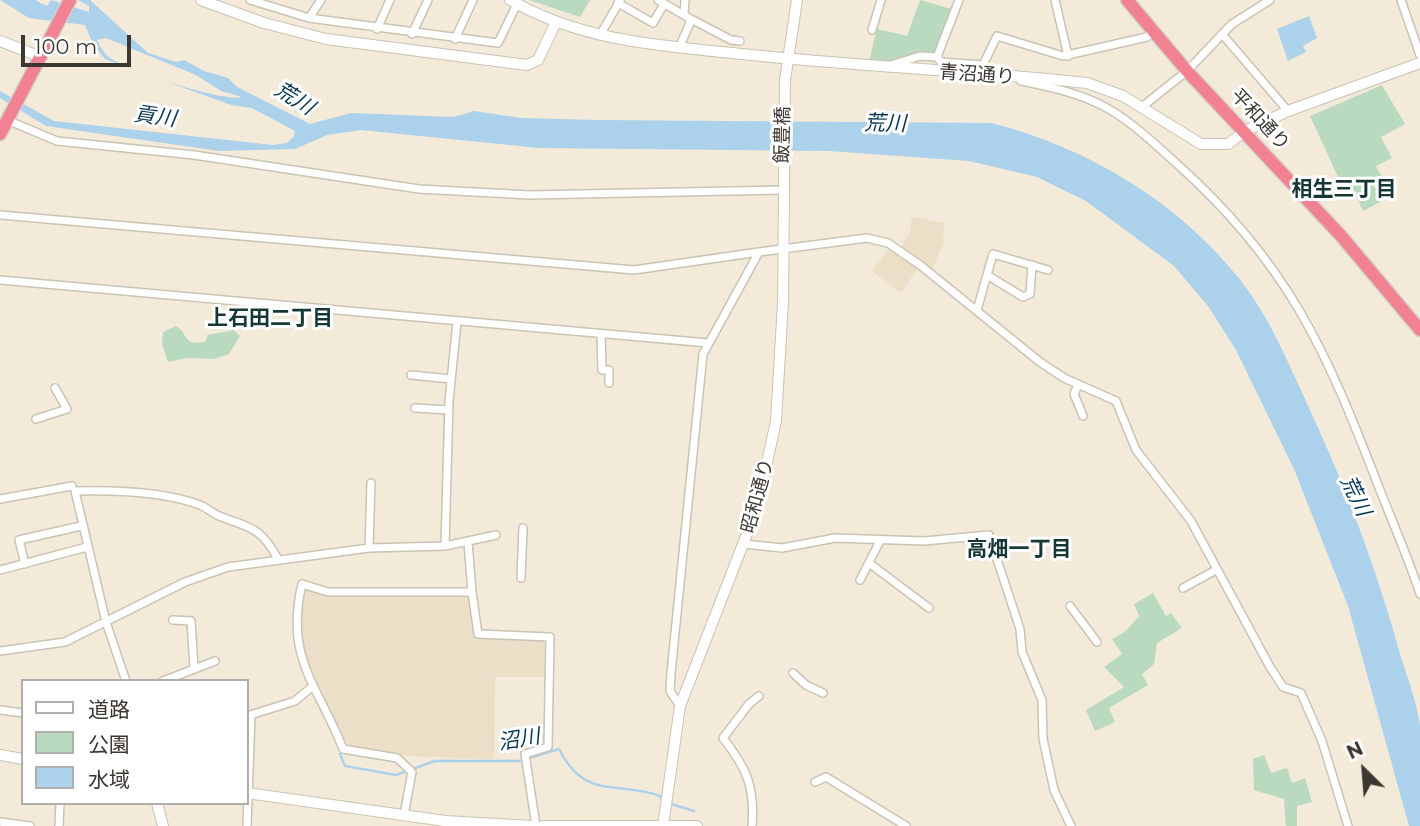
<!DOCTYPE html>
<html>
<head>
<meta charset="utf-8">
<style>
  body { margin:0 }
  #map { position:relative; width:1420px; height:826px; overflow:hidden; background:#f3eada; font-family:Montserrat,"Noto Sans JP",sans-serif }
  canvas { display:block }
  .legend { position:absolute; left:21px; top:679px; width:228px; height:126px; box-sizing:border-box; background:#fff; border:2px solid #b1afad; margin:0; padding:9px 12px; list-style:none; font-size:21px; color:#3b3731 }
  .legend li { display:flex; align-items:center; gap:14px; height:35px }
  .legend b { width:35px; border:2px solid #b1afad }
  .north { position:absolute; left:1329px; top:735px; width:70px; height:70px; -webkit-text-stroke:5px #fff; paint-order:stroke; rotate:335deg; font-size:19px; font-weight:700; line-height:28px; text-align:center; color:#3b3731 }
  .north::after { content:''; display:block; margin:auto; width:24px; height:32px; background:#3b3731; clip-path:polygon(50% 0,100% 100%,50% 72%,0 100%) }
  .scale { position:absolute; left:21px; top:35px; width:110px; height:32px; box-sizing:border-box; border:4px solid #3b3731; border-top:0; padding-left:9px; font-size:21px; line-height:24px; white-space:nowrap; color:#3b3731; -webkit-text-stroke:5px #fff; paint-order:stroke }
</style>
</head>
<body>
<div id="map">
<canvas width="1420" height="826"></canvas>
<ul class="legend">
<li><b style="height:9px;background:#fff"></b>道路</li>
<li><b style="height:19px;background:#b9dabf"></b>公園</li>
<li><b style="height:19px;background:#acd1eb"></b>水域</li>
</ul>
<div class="north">N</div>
<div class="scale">100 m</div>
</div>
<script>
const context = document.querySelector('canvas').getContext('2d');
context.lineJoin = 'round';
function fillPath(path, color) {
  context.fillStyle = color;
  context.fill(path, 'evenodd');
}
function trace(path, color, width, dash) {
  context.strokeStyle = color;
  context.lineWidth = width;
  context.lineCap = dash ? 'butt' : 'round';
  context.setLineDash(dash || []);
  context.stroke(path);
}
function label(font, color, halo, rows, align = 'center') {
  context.font = font + ' Montserrat,"Noto Sans JP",sans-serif';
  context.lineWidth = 6;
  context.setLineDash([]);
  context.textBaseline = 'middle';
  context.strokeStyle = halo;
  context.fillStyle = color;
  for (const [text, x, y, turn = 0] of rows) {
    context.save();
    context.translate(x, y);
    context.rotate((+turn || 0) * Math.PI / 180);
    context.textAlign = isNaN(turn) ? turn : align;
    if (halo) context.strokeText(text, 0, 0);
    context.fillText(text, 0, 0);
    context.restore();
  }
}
const built = new Path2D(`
  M912,217L944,223L943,243L931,273L920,265L901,293L872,271L892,245L900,250L910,231Z
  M308,589L326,596H467L471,598L476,636L544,640L545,677H495L494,759L398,756L344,746L308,671L300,635L303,593Z`);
const green = new Path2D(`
  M529,0H590L580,17Z
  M920,0L955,10L937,57L890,63L869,61L877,29L907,36Z
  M1382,85L1405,124L1381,137L1392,158L1376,166L1383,179L1373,184L1382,201L1363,211L1353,189L1345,192L1310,116Z
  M176,326C189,334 182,346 205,342L208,335L234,330L240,336L229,354L214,359L187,358L168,362L162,344L163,332Z
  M1153,593L1166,616L1171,613L1182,628L1157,643L1154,664L1142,674L1148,685L1109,708L1115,722L1095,731L1086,710L1124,687L1104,667L1122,654L1112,639L1125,632L1139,616L1134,604Z
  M1264,755L1271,773L1287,768L1292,783L1305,778L1312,802L1297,806V826H1286L1284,799L1254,790L1253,759Z`);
const water = new Path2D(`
  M0,0H35L47,6L51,0L89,12V6L78,0H90L148,53L176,62L184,60L204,71L228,78L237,87L310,124L351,113L453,117L474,111L521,118L597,120L991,123C1087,147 1179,202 1241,281C1268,315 1286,358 1304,397C1343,480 1376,566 1400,654C1407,677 1417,702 1420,726C1420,758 1420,794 1420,826H1409L1348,606L1294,469L1236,350L1208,306L1174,266L1086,201L1037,177L969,161L829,151L539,148L361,130L327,135L295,149L219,151L46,126L0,98V91L54,121L273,145L287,143L294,136L295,131L252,108L231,105L105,59L93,44L85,25L29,18ZM106,38L196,75L221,91L242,97C221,102 130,71 110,58C104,54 100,46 97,40Z
  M1309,16L1317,38L1303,46L1306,52L1288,61L1277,29Z`);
const stream = new Path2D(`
  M340,754L345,766L396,775L435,761H519L559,749C586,801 614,780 660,796L662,800
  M668,803L694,811`);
const street = new Path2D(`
  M250,0L309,18L498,43L517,4
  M658,0L689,18L690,23L679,48
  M1055,0L1068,56
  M1401,0L1420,55
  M618,3L653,23L664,4
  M684,15L685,0
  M309,18L321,0
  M689,18L731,40L740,41
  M377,29L390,0
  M872,30L881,0
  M412,34L428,0
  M1222,34L1288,111
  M600,35L620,1
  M455,39L473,0
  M937,57L941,62L983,65L997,36L1063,56L1147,37L1153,31
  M891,65L920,56L937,57L959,0
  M1021,81C1050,87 1080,93 1107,108C1132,122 1156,145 1177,164C1288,263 1326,350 1378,485C1392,521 1408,557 1420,594
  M1142,107L1187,71L1232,24L1270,0
  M7,120L57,141L194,155L419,189L530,195L782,190
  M0,215L634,270L759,252
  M987,275L1023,297L1030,294L1032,265
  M0,280L708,343
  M977,310L993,254L1048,270
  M601,334L602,370H609V383
  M411,375L451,379
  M1078,385L1074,394L1083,416
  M415,408L449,410
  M36,419L67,409L55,388
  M0,499L72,486
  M468,542L472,592
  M744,544L782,548L835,538L924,541L989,535L1020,629L1022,652L1042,700L1043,739L1054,790L1071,826
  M445,546L449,401L457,322
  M369,548L371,483
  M869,563L929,608
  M25,564L19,540L81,526
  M0,570L87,547
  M521,578L523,528
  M860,580L880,541
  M1183,588L1216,570
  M1070,606L1097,642
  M173,620L191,621L194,668
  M0,651L65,642L185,582L228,567L369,548L445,546L496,535
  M793,673L806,685L823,693
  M126,681L106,622L75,491C114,490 163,491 200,505C207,508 212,513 219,516C250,528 260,526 278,559
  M163,681L215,661
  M680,706L670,691L671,673L703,354L759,252L867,238L888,243L920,265L1040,362L1064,378L1116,401L1136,450L1191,521L1270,667L1283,687L1301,693L1322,741L1348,826
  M0,710L23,713
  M247,716L295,701L313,686
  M815,782L826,777L906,826
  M404,815L412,772L397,758L343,749C319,686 284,659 302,584L328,592H472L478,634L550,637L548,747L525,754L536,826
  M0,822L30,826
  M59,826L60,803
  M247,826L251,715
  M752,826C755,787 747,769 723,738L749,704L759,696`);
const secondary = new Path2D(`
  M201,0L264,23L326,39L527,65L538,60L556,22
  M510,0C581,41 661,46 742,54C856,66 972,71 1087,83L1123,96L1201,144H1228L1245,131L1288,111L1420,63
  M0,41L41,57
  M0,755L23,759
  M247,793L445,821L532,826
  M157,803L163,826
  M543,826H697
  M663,826L680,706L757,508L776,421L783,302L785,80L797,0`);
const highway = new Path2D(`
  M1127,0L1187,71L1342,237L1420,330
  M0,134L70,0`);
const streetNames = [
  ["青沼通り",977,75,4],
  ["平和通り",1260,120,47],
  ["飯豊橋",783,135,-89],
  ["昭和通り",758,496,-75]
];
const waterNames = [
  ["荒川",294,99,32],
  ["貢川",155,117,8],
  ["荒川",885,124,1],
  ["荒川",1355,496,64],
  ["沼川",519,740,-9]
];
const neighbourhoodNames = [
  ["相生三丁目",1344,190],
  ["上石田二丁目",270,319],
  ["高畑一丁目",1019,550]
];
fillPath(built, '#ebdfc8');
fillPath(green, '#b9dabf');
fillPath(water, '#acd1eb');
trace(stream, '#acd1eb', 2.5);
trace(street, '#cbc3b3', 10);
trace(secondary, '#cbc3b3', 12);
trace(highway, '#d0cfce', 15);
trace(street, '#fff', 7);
trace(secondary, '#fff', 10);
trace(highway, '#f28291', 12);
label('19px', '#3b3731', '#fff', streetNames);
label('italic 21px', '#073751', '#fff', waterNames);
label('bold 21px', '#153836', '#fff', neighbourhoodNames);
</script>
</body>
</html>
